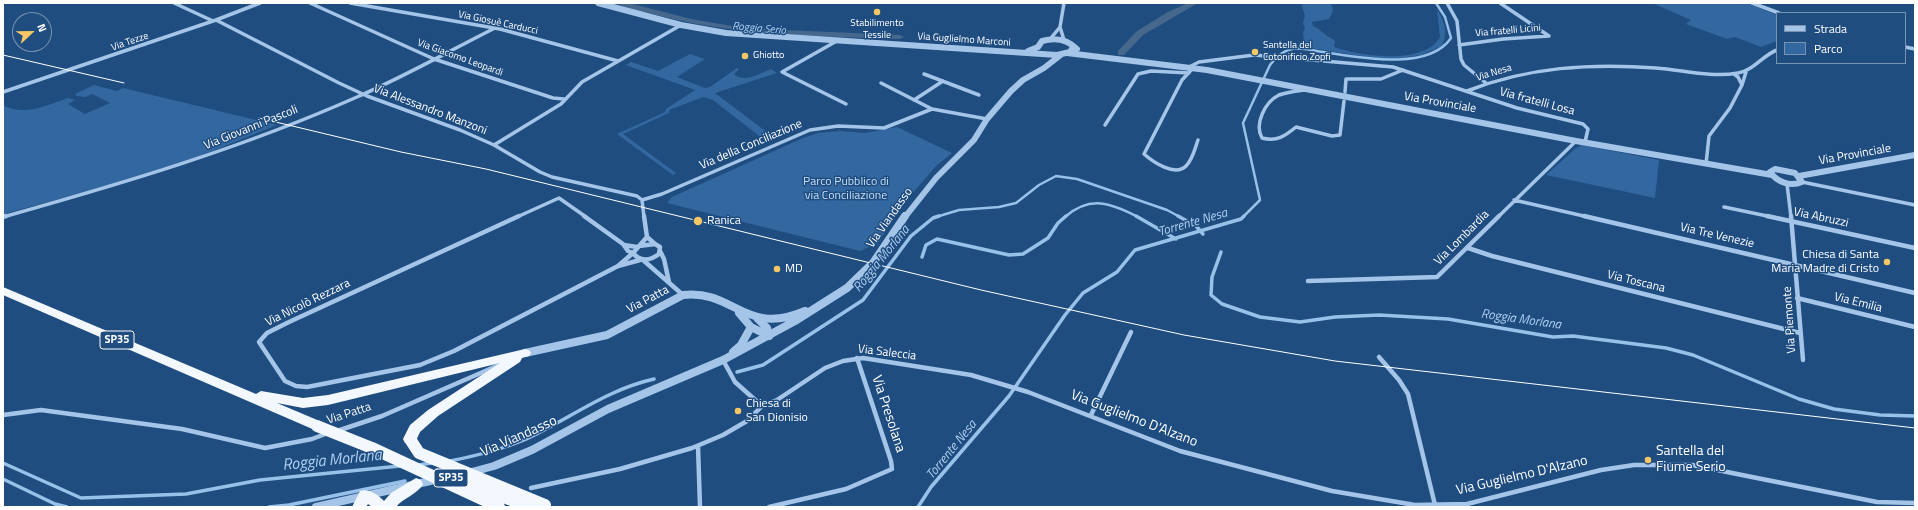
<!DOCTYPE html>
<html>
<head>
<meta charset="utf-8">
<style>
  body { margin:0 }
  #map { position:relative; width:1918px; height:510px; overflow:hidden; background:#1f4d80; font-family:"Titillium Web",sans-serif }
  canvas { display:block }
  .frame { position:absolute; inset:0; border:4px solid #fff; pointer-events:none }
  .legend { position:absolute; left:1776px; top:12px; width:130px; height:52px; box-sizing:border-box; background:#1f4d80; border:1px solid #7994b3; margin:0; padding:5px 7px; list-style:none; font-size:12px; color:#fff }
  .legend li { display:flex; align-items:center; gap:8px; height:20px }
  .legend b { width:20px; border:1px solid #7994b3 }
  .north { position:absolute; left:12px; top:12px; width:40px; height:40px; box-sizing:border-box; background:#1f4d80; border:1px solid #7994b3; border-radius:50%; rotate:68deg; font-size:11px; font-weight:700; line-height:16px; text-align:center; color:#fff }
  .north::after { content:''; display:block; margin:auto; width:14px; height:18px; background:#f6c764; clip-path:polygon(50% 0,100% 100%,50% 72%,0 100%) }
</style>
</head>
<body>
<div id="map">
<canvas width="1918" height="510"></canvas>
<div class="frame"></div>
<ul class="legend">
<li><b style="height:5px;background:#a4c5e8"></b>Strada</li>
<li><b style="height:11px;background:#33679f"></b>Parco</li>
</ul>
<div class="north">N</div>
</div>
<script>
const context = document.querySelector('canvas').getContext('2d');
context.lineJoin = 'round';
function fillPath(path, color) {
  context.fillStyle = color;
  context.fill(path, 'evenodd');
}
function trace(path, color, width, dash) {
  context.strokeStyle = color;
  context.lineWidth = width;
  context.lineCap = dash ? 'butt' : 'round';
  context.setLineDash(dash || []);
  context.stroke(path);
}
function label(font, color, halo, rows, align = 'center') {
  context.font = font + ' "Titillium Web",sans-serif';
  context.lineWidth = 3;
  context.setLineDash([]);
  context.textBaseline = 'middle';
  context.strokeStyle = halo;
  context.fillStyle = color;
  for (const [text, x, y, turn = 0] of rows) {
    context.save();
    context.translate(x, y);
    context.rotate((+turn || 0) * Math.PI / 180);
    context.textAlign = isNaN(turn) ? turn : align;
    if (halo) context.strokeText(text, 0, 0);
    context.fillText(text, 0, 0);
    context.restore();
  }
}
const green = new Path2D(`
  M1303,3H1331L1333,11L1329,19L1312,22L1313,26C1322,30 1325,36 1335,40L1334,47C1359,56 1424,66 1440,37L1437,9C1445,23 1448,32 1442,46L1421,55L1386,60L1299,46L1304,42L1303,32L1305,29L1303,23L1305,16L1302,6Z
  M1652,3H1746L1777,15V41L1761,47L1735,37L1727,39L1686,24L1691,20Z
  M690,54L705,59L677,77L705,88L710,87L737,68L739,69L734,74C743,84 761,73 771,69L777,73L715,93L772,136L763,139L713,100L703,97L669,110V113L623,134L676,173L673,175L617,134L665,112L666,109L695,90L626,65L631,62L658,71Z
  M94,85L117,91L123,88L277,125L200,156L97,189L3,214V105C24,117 47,105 68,98L75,100L68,104L85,114L110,103L92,94L86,97L77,96L75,94Z
  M897,127L952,153L937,165L904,203L878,243L860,251L667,203L672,197L803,138L818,133L841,131L865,133Z
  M1582,145L1659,160L1655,198L1546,175L1576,148Z`);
const streamFar1 = new Path2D(`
  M936,217L959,210L999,207L1016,203L1039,185L1056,176L1077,179L1167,210L1180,217
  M1065,217C1090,195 1111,203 1138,217
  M1243,217L1260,200L1243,123L1270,65C1275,58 1283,51 1292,49C1301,47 1314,51 1323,52C1357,57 1428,72 1451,38L1445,17L1436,3`);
const stream = new Path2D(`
  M1136,216L1176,239
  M1178,216L1196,226L1203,234
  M1221,252L1212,277L1211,295L1222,304L1260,317L1300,322L1335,317L1379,315L1448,319L1553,337L1573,336L1666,348L1693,355L1799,399L1834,409L1880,415L1915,416
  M922,257L926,245L937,239L1009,255L1023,254L1048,238L1058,223L1066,216
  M737,372L763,365L863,300L911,236L933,218L939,216
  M450,461C475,456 500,450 524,440C568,420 605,390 654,379
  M3,463L81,498L186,494L260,480L400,466
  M418,465L432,463
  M3,479L55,504L67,507
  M269,507L289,505L405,481
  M918,507L931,487L1009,396L1065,315L1083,293L1117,272L1135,250L1241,219L1244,216`);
const canal = new Path2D(`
  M617,3H629L691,19L738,27L784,30L900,35L904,37L900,39C815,36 731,36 649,13C640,11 625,9 617,3Z
  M1188,3H1198L1143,35L1124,55H1118V51L1137,31L1168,12Z`);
const minorFar1 = new Path2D(`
  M174,3L213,21
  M310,3L434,59L553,98L564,99
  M350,3L500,29L618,61
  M1064,3L1060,27L1064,40
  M1447,3L1457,21L1461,59L1464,65L1486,83
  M1752,3L1779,13
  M216,20L339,83L367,96L460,130L494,145L540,172L552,177L637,196L642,200
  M1051,38L1060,27
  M835,42L782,72L846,104
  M1459,45L1503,39L1549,36L1500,3
  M1905,47L1915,49
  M1189,67L1199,62L1254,55L1393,67L1517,108L1583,124L1588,129L1585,142
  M1193,68L1182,80L1144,154C1153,162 1175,177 1186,166C1193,159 1195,148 1198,140
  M924,74L979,95
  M1734,74L1738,77L1742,85
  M881,83L932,109
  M1304,90C1296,91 1287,92 1279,95C1265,102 1254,124 1262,138C1277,142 1285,136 1296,127L1332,136L1340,135L1344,101
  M1467,91C1528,67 1591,63 1656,68C1683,70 1711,78 1738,73C1753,71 1763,55 1777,50
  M3,92L216,20L260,3
  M1345,92L1346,79H1381L1403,70
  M914,100L943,81
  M1105,125L1138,74L1151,71L1189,73
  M494,145L561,104L582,82L681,25
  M1706,164L1709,136L1730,108L1742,85L1746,72
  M1802,182L1915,205
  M1787,184L1791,217
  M642,200L662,194L810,130L838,126L884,128L932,109L987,119
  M642,200L644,217
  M1514,200L1588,217
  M1724,207L1772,217
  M3,217C124,183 242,148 357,97C404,77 449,51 495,28
  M517,217L559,198L586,217
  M1498,217L1576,141`);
const minor = new Path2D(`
  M519,216L289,322L267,333L259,342L285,381L296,386L307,387L420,365L454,351L618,266
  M584,216L623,244L628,251L633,253L618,266
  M644,216L647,237L655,244
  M1584,216L1915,293
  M1767,216L1915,248
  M1791,216L1803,360
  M3,217L6,216
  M624,245L637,247
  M639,246L655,244L660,247L659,254C650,261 640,262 633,253L647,237
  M1468,248L1492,256L1800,333
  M660,251L664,259L669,282
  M643,260L683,295
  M618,266L640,260
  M1308,281L1437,277L1499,216
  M1797,298L1915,327
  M1379,357L1399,380L1408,394L1435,505
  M723,360L735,382L762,406
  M762,406L777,400L825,368L843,361L863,358L971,375L1028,392L1180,451L1332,491L1415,505L1467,504L1601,470L1634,465H1692L1877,502L1915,503
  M3,415L41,410L182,429L265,448L312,439L328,433
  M1091,415L1131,332
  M337,431L382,416L499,365
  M698,446L700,507
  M531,488L620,469L692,448L723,435L747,421L762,406
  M769,507L846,489L892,469L891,461L857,358`);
const tertiaryFar1 = new Path2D(`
  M598,3L681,25L726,33L1057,55L1070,52L1073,47
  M1028,51L1038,47L1042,41C1056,37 1067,39 1077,49
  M1067,53L1207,70L1576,141L1772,175
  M1775,169L1795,173L1802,182C1790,187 1777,182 1770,172Z
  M1799,176L1915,155
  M905,217L936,178L974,140L987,119L1011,91L1023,80L1044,68L1062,54`);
const tertiary = new Path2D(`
  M757,318L767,328L769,336
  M751,327L769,336
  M733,352L741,345L751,327L739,313
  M525,353L607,335L683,295C734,289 745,337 805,311
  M468,473L494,466L532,450L608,409L723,360L795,321L847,288L873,263L905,216
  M316,507L439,479`);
const trunk = new Path2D(`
  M3,287L256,394L261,391L303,398L328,395L525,349L529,350L531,353L529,356L522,358L520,362L438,416L420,432L415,443L410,444L405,443L403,439L410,425L428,410L500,363L328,405L303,408L277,403L322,422L324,426L322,430L317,431L3,295Z
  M416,478L421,480L423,484C418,494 403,498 396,507H372L368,504L366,507H352L360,491C369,488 378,495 384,501L391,493Z`);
const tram = new Path2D(`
  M3,55L124,83
  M259,118L401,152L486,169L981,290L1184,335L1335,361L1915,428`);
const trunkBridge = new Path2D(`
  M317,426L372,448L499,507
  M410,439L419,453L545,505
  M453,478L530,507`);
const markers = [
  [877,12,4,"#f6c764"],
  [1255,52,4,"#f6c764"],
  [745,56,4,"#f6c764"],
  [698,221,5,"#f6c764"],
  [1887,262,4,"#f6c764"],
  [777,269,4,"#f6c764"],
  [738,411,4,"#f6c764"],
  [1648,460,4,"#f6c764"]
];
const farStreetnames = [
  ["Via Giosuè Carducci",498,23,12],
  ["Via fratelli Licini",1508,31,-5],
  ["Via Guglielmo Marconi",964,40,4],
  ["Via Tezze",130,42,-19],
  ["Via Giacomo Leopardi",460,58,20],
  ["Via Nesa",1494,73,-17]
];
const farPoinames = [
  ["Stabilimento",877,24,"center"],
  ["Tessile",877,36,"center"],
  ["Santella del",1263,46],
  ["Cotonificio Zopfi",1263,58],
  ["Ghiotto",753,56]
];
const farWaternames = [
  ["Roggia Serio",759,29,5]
];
const shields = [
  [117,340,34],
  [451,478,34]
];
const shieldNames = [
  ["SP35",117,340],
  ["SP35",451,478]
];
const streetNames = [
  ["Via fratelli Losa",1537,102,15],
  ["Via Provinciale",1440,103,10],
  ["Via Alessandro Manzoni",430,110,21],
  ["Via Giovanni Pascoli",251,128,-22],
  ["Via della Conciliazione",751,145,-23],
  ["Via Provinciale",1855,155,-10],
  ["Via Viandasso",890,218,-55],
  ["Via Abruzzi",1821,218,12],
  ["Via Tre Venezie",1717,236,13],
  ["Via Lombardia",1462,238,-45],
  ["Via Toscana",1636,282,14],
  ["Via Patta",648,300,-28],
  ["Via Nicolò Rezzara",308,303,-26],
  ["Via Emilia",1858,303,14],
  ["Via Piemonte",1790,320,-94],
  ["Via Saleccia",887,353,7],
  ["Via Patta",349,414,-18]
];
const parkNames = [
  ["Parco Pubblico di",846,182],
  ["via Conciliazione",846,196]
];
const poiNames = [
  ["Ranica",707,221],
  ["Chiesa di Santa",1879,255,"right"],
  ["Maria Madre di Cristo",1879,269,"right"],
  ["MD",785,269],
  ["Chiesa di",746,404],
  ["San Dionisio",746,418]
];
const waterNames = [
  ["Torrente Nesa",1193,223,-16],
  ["Roggia Morlana",882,259,-51],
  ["Roggia Morlana",1521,320,8],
  ["Torrente Nesa",952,450,-51]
];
const nearStreetnames = [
  ["Via Presolana",888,414,72],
  ["Via Guglielmo D'Alzano",1134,419,21],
  ["Via Viandasso",519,437,-24],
  ["Via Guglielmo D'Alzano",1522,476,-13]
];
const nearPoinames = [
  ["Santella del",1656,452],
  ["Fiume Serio",1656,468]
];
const nearWaternames = [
  ["Roggia Morlana",332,461,-6]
];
fillPath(green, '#33679f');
trace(streamFar1, '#98c1ea', 2.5);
trace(stream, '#98c1ea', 3.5);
fillPath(canal, '#46688d');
trace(minorFar1, '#a4c5e8', 3.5);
trace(minor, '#a4c5e8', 4.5);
trace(tertiaryFar1, '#a4c5e8', 6);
trace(tertiary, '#a4c5e8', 8);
fillPath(trunk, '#f3f8fe');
trace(tram, '#fff', 1);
trace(trunkBridge, '#f3f8fe', 12);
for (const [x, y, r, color] of markers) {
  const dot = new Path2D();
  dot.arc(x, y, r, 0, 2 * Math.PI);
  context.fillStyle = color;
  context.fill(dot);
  trace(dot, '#1f4d80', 1.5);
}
label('10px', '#fff', '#1f4d80', farStreetnames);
label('10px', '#fff', '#1f4d80', farPoinames, 'left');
label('italic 11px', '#afcff0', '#1f4d80', farWaternames);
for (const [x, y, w] of shields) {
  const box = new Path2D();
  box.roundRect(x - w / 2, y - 9, w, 18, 3);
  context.fillStyle = '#1f4d80';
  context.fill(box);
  trace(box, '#fff', 1);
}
label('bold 11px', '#fff', null, shieldNames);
label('12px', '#fff', '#1f4d80', streetNames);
label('12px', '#c8dff6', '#1f4d80', parkNames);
label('12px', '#fff', '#1f4d80', poiNames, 'left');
label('italic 13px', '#afcff0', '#1f4d80', waterNames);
label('14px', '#fff', '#1f4d80', nearStreetnames);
label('14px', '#fff', '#1f4d80', nearPoinames, 'left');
label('italic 16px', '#afcff0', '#1f4d80', nearWaternames);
</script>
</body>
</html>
